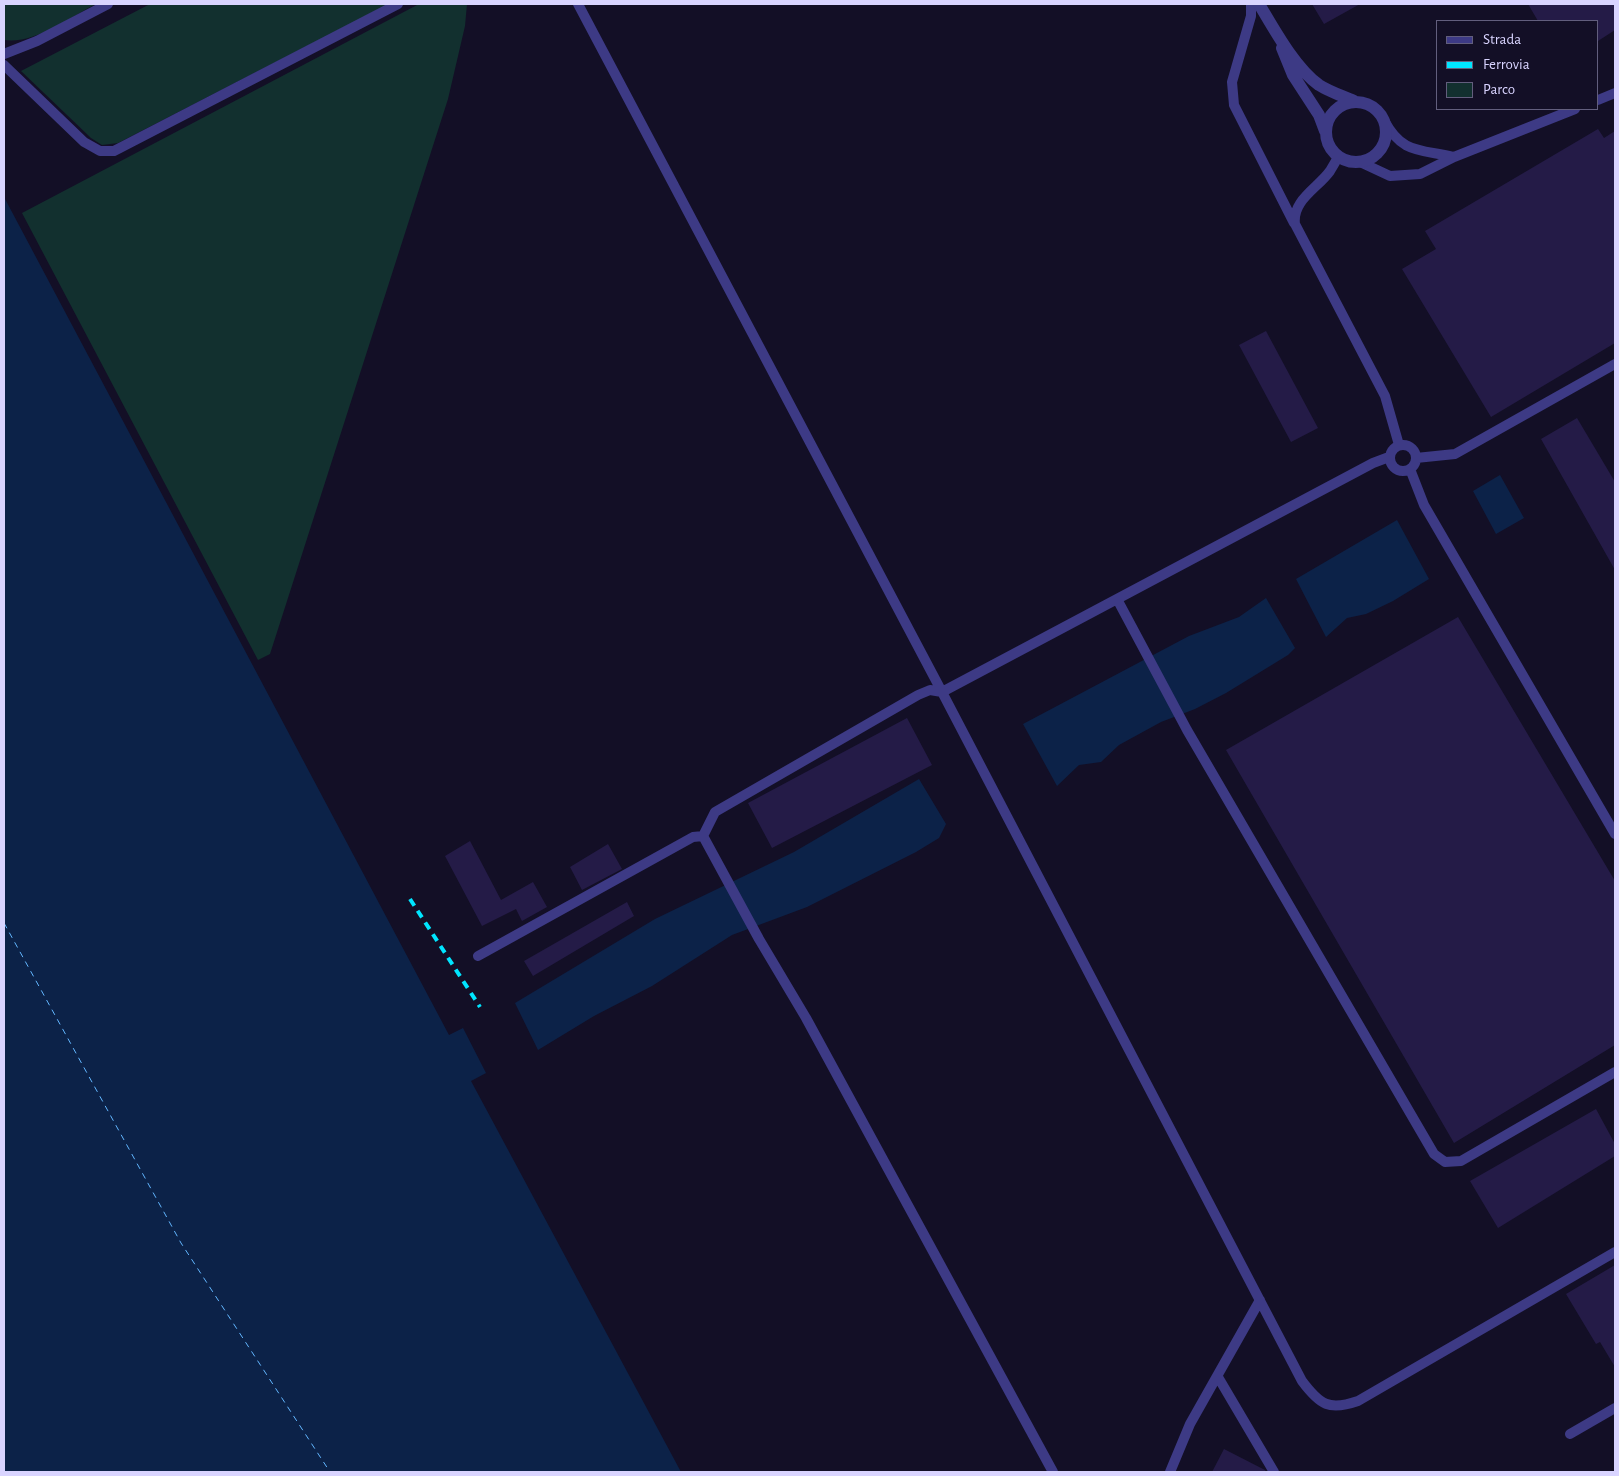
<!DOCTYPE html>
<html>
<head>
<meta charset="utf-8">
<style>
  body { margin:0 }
  #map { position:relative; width:1619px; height:1476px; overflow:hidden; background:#130f26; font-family:"Alegreya Sans",sans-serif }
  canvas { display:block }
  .frame { position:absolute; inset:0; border:5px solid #d9d4ff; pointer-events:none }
  .legend { position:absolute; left:1436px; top:20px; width:162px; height:90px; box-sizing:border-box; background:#130f26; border:1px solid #625e7d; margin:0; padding:6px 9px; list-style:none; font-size:15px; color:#d9d4ff }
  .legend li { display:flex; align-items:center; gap:10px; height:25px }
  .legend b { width:25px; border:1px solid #625e7d }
</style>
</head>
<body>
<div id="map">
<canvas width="1619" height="1476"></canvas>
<div class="frame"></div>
<ul class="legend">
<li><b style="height:6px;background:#3d3a85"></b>Strada</li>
<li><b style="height:6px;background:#00e5ff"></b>Ferrovia</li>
<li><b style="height:14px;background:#12302f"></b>Parco</li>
</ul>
</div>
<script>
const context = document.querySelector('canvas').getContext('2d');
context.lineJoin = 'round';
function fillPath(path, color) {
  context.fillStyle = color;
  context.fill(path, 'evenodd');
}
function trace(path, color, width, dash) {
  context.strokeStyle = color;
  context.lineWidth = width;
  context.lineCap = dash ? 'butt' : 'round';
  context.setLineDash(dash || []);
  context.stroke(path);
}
const green = new Path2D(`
  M4,4H96C68,18 36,44 4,40Z
  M150,4H389L118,143L102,145L91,138L21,71Z
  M419,4H467L465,26L448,99L270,654L258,660L22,213Z`);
const water = new Path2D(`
  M4,197L449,1035L463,1028L486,1073L471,1081L681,1472H4Z
  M1500,475L1524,518L1496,534L1473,491Z
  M1397,520L1429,579L1393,601L1366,614L1347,618L1326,637L1296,579Z
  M1266,598L1295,648L1288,655L1226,693L1195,709L1161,722L1119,745L1101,762L1079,765L1057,786L1023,724L1189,636L1239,617Z
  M919,779L946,824L939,838L916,852L807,907L732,935L652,986L594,1016L538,1050L515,1003L655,919L794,852Z`);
const ferry = new Path2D(`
  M4,923L181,1243L330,1472`);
const building = new Path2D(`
  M1312,4H1360L1324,24Z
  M1528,4H1615V30L1598,41V21H1538Z
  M1598,129L1604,138L1615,131V343L1491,417L1402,269L1436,249L1425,231Z
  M1266,331L1318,428L1291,442L1239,345Z
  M1577,418L1615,482V570L1541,439Z
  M1458,617L1615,881V1045L1454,1143L1226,750Z
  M907,718L932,765L772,848L748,803Z
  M470,841L501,900L533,882L547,907L522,921L516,909L482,926L445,856Z
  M608,844L622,869L582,890L570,867Z
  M627,902L634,916L533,976L524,961Z
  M1596,1109L1615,1144V1156L1498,1228L1470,1181Z
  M1615,1265V1367L1600,1342L1596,1344L1566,1294Z
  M1224,1449L1265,1470L1266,1472H1212Z`);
const service = new Path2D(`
  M578,4L942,692L1302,1381C1320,1405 1329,1411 1358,1401L1615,1252
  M1251,4V16L1232,82L1234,105L1294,223
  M4,54L37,41L108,4
  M4,65L84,142L100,151H114L398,4
  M1598,100L1615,93
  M1384,120C1402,154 1419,149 1454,157
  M1338,157C1336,161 1333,166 1330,171C1318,188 1292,200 1295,224L1385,396L1399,445
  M1360,162L1390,176L1420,174L1454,157L1575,109
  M1390 458a13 13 0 1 1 26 0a13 13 0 1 1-26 0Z
  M1416,458L1455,454L1615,364
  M1410,469L1424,505L1615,834
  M1117,599L1187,730L1434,1154L1445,1162L1461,1161L1615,1072
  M703,836L759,939L806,1018L1053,1472
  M478,956L693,837L703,836L715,812L918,695L930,690L942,692L1373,463L1389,457
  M1218,1377L1274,1472
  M1570,1434L1615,1408
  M1170,1472L1190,1424L1260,1300`);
const minor = new Path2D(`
  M1259,4C1274,29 1295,68 1319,85C1330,92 1343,96 1354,101
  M1282,48L1293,75L1319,115L1325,131
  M1326 132a30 30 0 1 1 60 0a30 30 0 1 1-60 0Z`);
const rail = new Path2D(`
  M410,899L480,1007`);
fillPath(green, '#12302f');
fillPath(water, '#0c2248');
trace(ferry, '#62b6ff', 1, [6, 5]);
fillPath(building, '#241b47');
trace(service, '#3d3a85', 10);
trace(minor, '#3d3a85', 12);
trace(rail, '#00e5ff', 4, [8, 6]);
</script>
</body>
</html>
